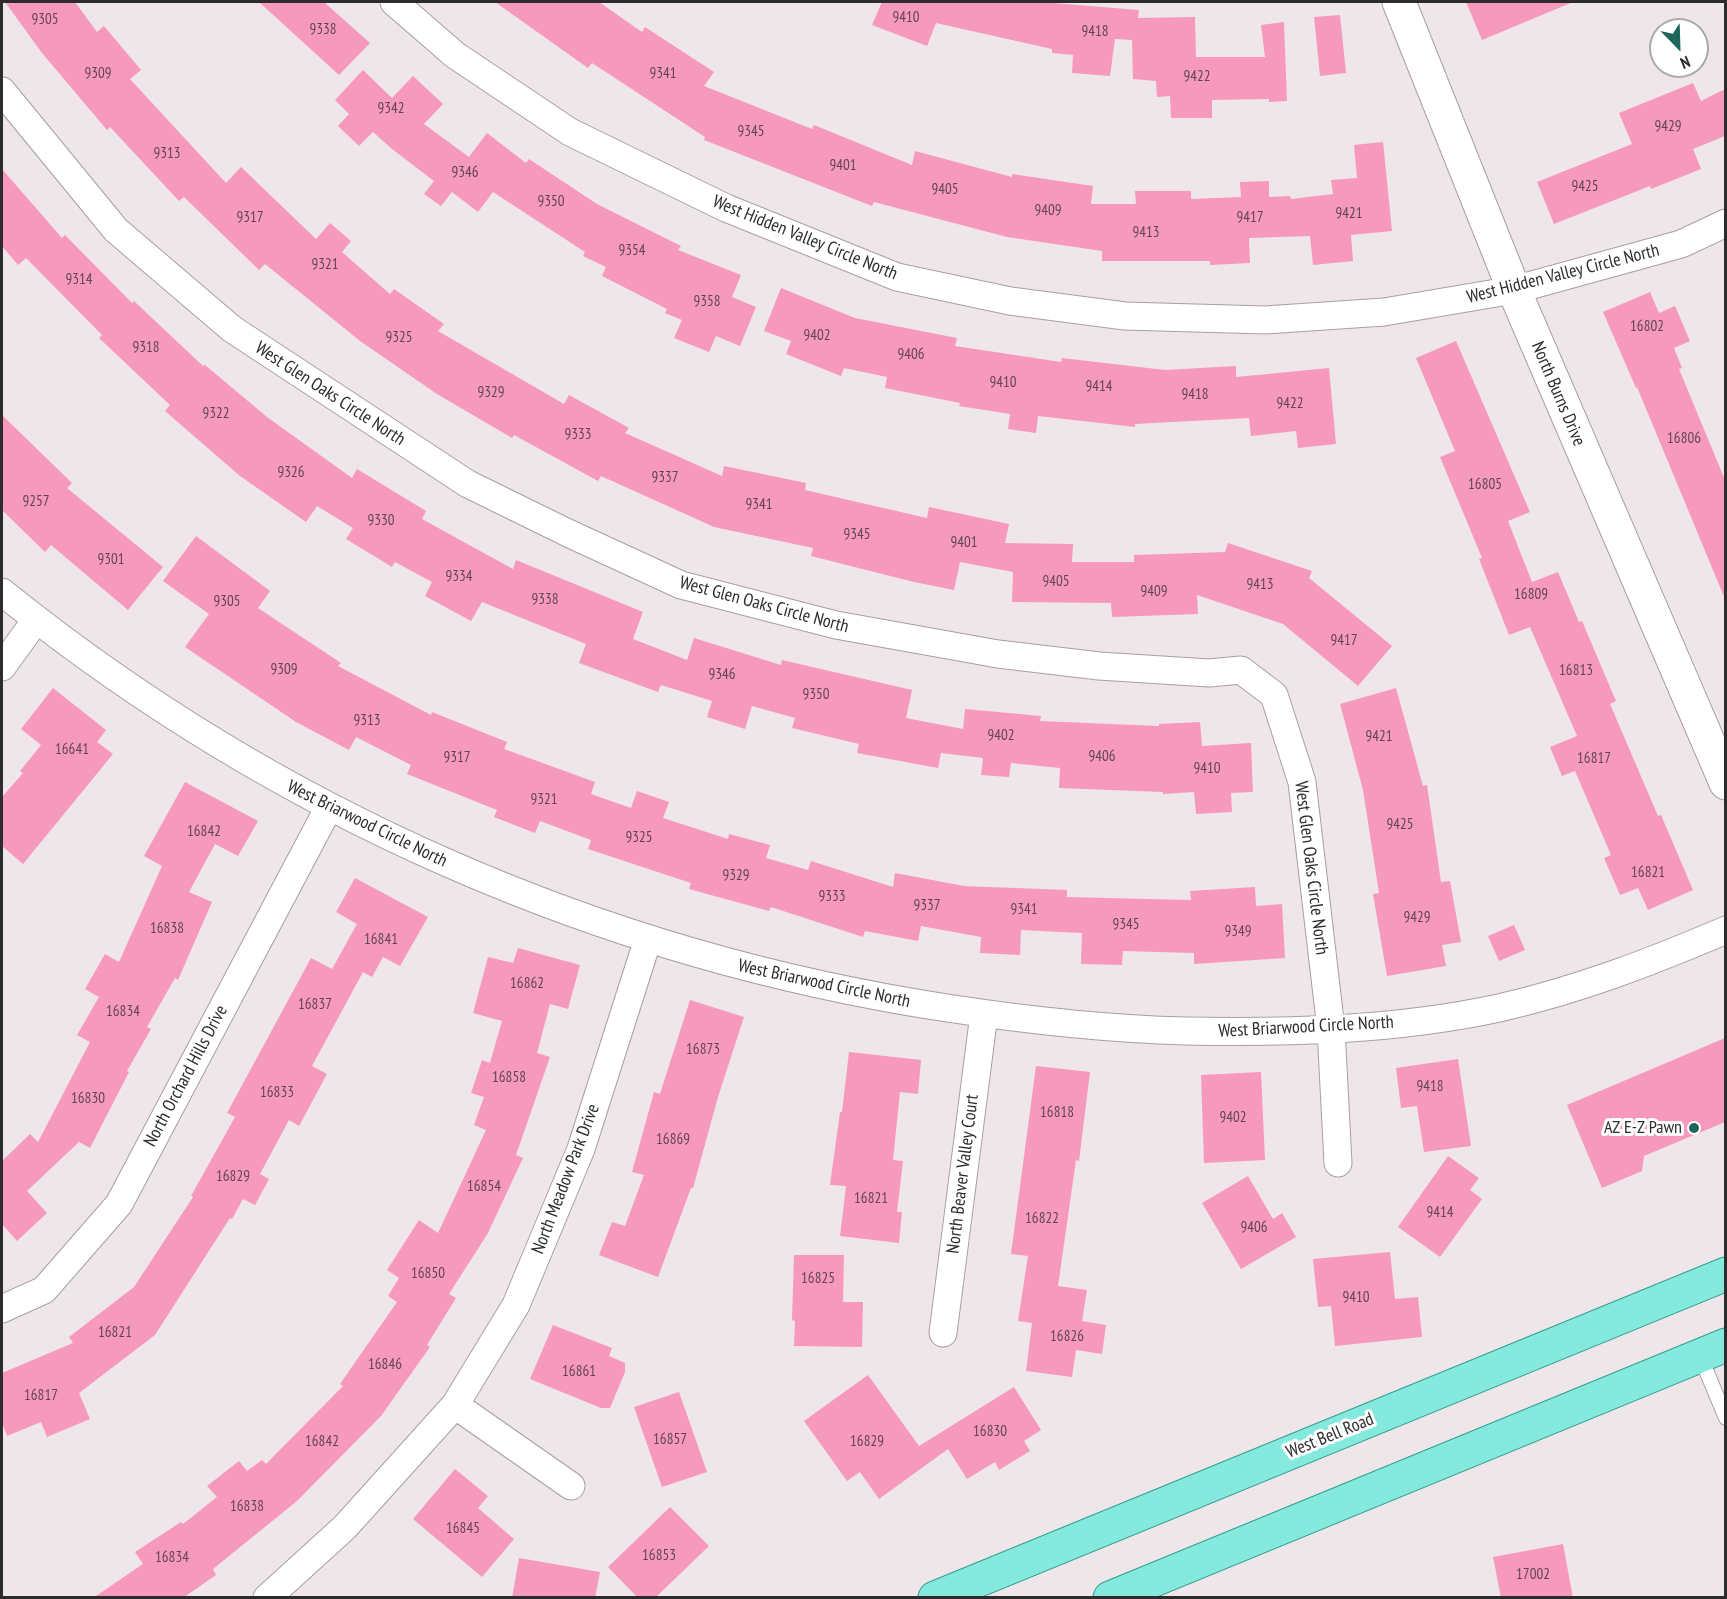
<!DOCTYPE html>
<html>
<head>
<meta charset="utf-8">
<style>
  body { margin:0 }
  #map { position:relative; width:1727px; height:1599px; overflow:hidden; background:#efe6e9; font-family:"PT Sans Narrow",sans-serif }
  canvas { display:block }
  .frame { position:absolute; inset:0; border:3px solid #2e2b2c; pointer-events:none }
  .north { position:absolute; left:1649px; top:18px; width:60px; height:60px; box-sizing:border-box; background:#fff; border:2px solid #abaaab; border-radius:50%; rotate:157deg; font-size:16px; font-weight:700; line-height:24px; text-align:center; color:#2e2b2c }
  .north::after { content:''; display:block; margin:auto; width:21px; height:27px; background:#1e665c; clip-path:polygon(50% 0,100% 100%,50% 72%,0 100%) }
</style>
</head>
<body>
<div id="map">
<canvas width="1727" height="1599"></canvas>
<div class="frame"></div>
<div class="north">N</div>
</div>
<script>
const context = document.querySelector('canvas').getContext('2d');
context.lineJoin = 'round';
function fillPath(path, color) {
  context.fillStyle = color;
  context.fill(path, 'evenodd');
}
function trace(path, color, width, dash) {
  context.strokeStyle = color;
  context.lineWidth = width;
  context.lineCap = dash ? 'butt' : 'round';
  context.setLineDash(dash || []);
  context.stroke(path);
}
function label(font, color, halo, rows, align = 'center') {
  context.font = font + ' "PT Sans Narrow",sans-serif';
  context.lineWidth = 6;
  context.setLineDash([]);
  context.textBaseline = 'middle';
  context.strokeStyle = halo;
  context.fillStyle = color;
  for (const [text, x, y, turn = 0] of rows) {
    context.save();
    context.translate(x, y);
    context.rotate((+turn || 0) * Math.PI / 180);
    context.textAlign = isNaN(turn) ? turn : align;
    if (halo) context.strokeText(text, 0, 0);
    context.fillText(text, 0, 0);
    context.restore();
  }
}
const building = new Path2D(`
  M5,2H75L97,32L104,26L141,70L130,79L226,183L241,167L316,239L330,223L351,241L342,252L390,294L394,289L444,324L438,331L564,404L569,395L629,428L625,433L722,476L724,466L806,483L805,490L927,518L929,507L1009,524L1005,543L1073,544L1072,562H1134V555L1225,552L1228,543L1312,571L1309,578L1392,646L1358,686L1283,624L1197,595L1198,614L1112,617L1111,603L1012,602L1013,572L960,562L954,590L914,582L811,556L813,548L714,527L601,476L598,481L514,435L512,438L437,394L360,341L265,264L259,270L184,197L179,201L110,127L107,130L42,53Z
  M259,2H324L370,43L339,75Z
  M495,2H599L642,32L645,27L714,72L704,86L812,129L814,125L912,165L915,151L1012,177V174L1093,186L1091,204H1136L1135,191H1191V199L1241,197L1240,182L1269,181V197L1290,196L1291,199L1333,194L1331,180L1357,178L1354,145L1383,142L1392,231L1351,235L1353,261L1313,265L1310,236L1249,238L1250,263L1210,265V261H1102V251L1007,237L874,202L872,206L704,140L705,137L592,63L588,68Z
  M882,2H1041L1139,10L1138,18L1195,17L1196,57H1265L1261,25L1284,22L1287,101L1269,102V99L1212,100V118H1171L1170,96L1157,97L1156,81L1133,79L1132,40L1115,39L1110,76L1072,73L1073,55L1052,53V49L936,23L927,46L872,25Z
  M1466,2H1573L1482,40Z
  M1340,15L1346,73L1320,76L1314,17Z
  M363,70L392,98L413,76L443,104L424,124L469,157L487,133L526,163L529,159L597,204L681,246L678,250L741,275L732,297L756,307L740,346L716,336L709,352L674,338L682,320L665,313L667,309L602,276L606,267L583,256L585,252L493,192L478,212L452,192L441,206L424,194L434,181L392,149L373,132L359,146L338,126L349,114L335,100Z
  M1693,83L1701,101L1725,89V136L1693,149L1701,169L1651,189L1650,186L1554,224L1537,182L1632,144L1619,113Z
  M2,169L62,238L65,235L132,303L134,301L203,366L205,365L267,417L352,478L357,469L426,511L422,519L513,569L516,560L643,612L633,639L687,660L694,638L781,665L782,660L912,690L906,718L963,729L965,709L1041,716L1040,721L1159,726V724L1200,722L1202,746L1251,743L1253,792L1231,793L1232,812L1196,814L1194,792L1163,794V792L1059,788L1060,768L1011,763L1009,777L981,775L983,758L941,753L938,768L857,753L859,744L792,728L795,718L752,706L745,729L707,717L712,701L661,685L658,692L579,663L586,644L482,602L471,621L425,596L432,582L395,562L392,567L346,539L353,528L317,506L306,522L240,476L165,411L170,405L99,338L102,335L26,258L18,265L2,246Z
  M781,288L855,318L957,338L955,346L1061,362L1062,358L1165,370L1236,366V377L1329,368L1336,444L1298,448L1296,431L1251,436L1249,418L1135,424V427L1038,416L1036,433L1008,429L1010,414L959,406L960,403L885,388L887,377L844,368L841,376L786,354L791,341L764,331Z
  M1650,292L1659,313L1675,306L1690,341L1674,348L1682,368L1679,369L1725,480V599L1637,387L1636,388L1603,312Z
  M1456,341L1530,512L1508,521L1532,582L1558,572L1579,622L1582,621L1616,701L1610,704L1658,816L1661,815L1693,890L1648,910L1638,888L1620,895L1604,858L1611,855L1575,771L1562,776L1550,747L1577,736L1530,627L1509,635L1479,559L1482,558L1440,457L1455,451L1416,358Z
  M2,415L72,483L67,488L163,567L128,610L51,545L45,552L2,510Z
  M196,536L270,591L258,608L341,663L338,666L431,715L432,712L507,742L504,749L595,782L591,794L631,808L637,791L669,802L663,818L728,839L729,834L770,845L766,858L808,870L811,861L893,887L895,873L964,886L1067,890V897L1191,900L1190,891L1255,887L1256,906L1282,904L1285,958L1194,964V953L1123,951L1122,965L1081,964L1082,933L1021,930L1020,955L980,953L981,937L921,926L918,941L865,931L863,937L771,907L769,911L689,889L691,883L588,849L591,840L540,821L535,833L494,817L497,810L407,774L411,765L356,737L349,750L296,722L185,647L209,614L163,581Z
  M53,688L106,730L97,742L113,754L23,864L2,846V797L23,773L20,771L41,745L21,729Z
  M1396,688L1423,786L1427,785L1441,882L1450,881L1461,942L1442,945L1446,966L1387,976L1373,894L1379,893L1363,790L1340,704Z
  M185,782L258,821L238,856L215,844L189,892L212,902L178,980L175,978L147,1027L151,1029L127,1071L129,1072L90,1148L79,1142L27,1191L47,1213L17,1241L2,1224V1161L30,1134L38,1142L90,1042L77,1035L99,997L85,989L105,954L119,962L162,866L144,856Z
  M355,878L428,917L400,966L383,957L372,977L363,972L312,1066L327,1074L299,1126L289,1120L260,1174L269,1179L255,1205L243,1199L232,1219L230,1218L155,1335L79,1393L90,1419L47,1437L41,1422L7,1436L2,1422V1373L73,1343L69,1337L134,1287L193,1197L191,1196L235,1117L227,1113L311,958L332,969L357,924L336,912Z
  M1514,925L1525,950L1499,961L1488,936Z
  M518,948L580,965L568,1009L550,1004L537,1053L550,1057L516,1155L523,1158L488,1233L449,1294L456,1298L427,1345L430,1347L381,1416L297,1501L213,1569L216,1575L183,1598H93L143,1564L135,1552L181,1522L183,1524L217,1497L207,1486L239,1461L247,1471L262,1460L266,1464L343,1386L340,1384L397,1302L388,1296L399,1278L387,1270L419,1220L438,1233L486,1130L474,1125L484,1097L471,1093L482,1060L490,1063L502,1021L473,1013L488,957L513,963Z
  M690,1000L744,1017L718,1097L693,1188H691L658,1277L599,1255L612,1222L625,1226L644,1175L632,1172L654,1092L660,1094Z
  M1725,1038V1122L1644,1156L1642,1171L1602,1188L1567,1105Z
  M849,1052L921,1060L918,1094L900,1092L893,1160L903,1161L897,1212H902L899,1243L840,1236L846,1186L830,1185L840,1112H842Z
  M1458,1059L1471,1146L1424,1152L1417,1106L1401,1108L1396,1068Z
  M1036,1066L1090,1072L1079,1161L1076,1160L1058,1286L1087,1290L1082,1321L1106,1325L1102,1354L1076,1350L1072,1377L1026,1371L1032,1323L1018,1321L1028,1256L1011,1254Z
  M1261,1072L1265,1160L1204,1163L1201,1075Z
  M1448,1156L1479,1178L1470,1190L1482,1199L1440,1257L1398,1227Z
  M1248,1176L1273,1219L1282,1213L1296,1237L1241,1269L1202,1203Z
  M1390,1252L1395,1299L1418,1297L1422,1337L1335,1346L1331,1306L1318,1307L1313,1259Z
  M794,1255H844L843,1302H863L862,1347L794,1346L795,1321L792,1320Z
  M553,1325L612,1348L609,1356L625,1363V1372L610,1408H601L530,1379Z
  M868,1375L919,1446L1014,1387L1041,1430L1024,1441L1030,1451L999,1470L995,1462L967,1479L948,1449L879,1499L860,1472L847,1481L804,1421Z
  M679,1392L707,1472L662,1487L634,1407Z
  M455,1469L488,1496L478,1508L514,1539L482,1577L413,1519Z
  M670,1507L709,1546L655,1598H638L608,1567Z
  M1563,1544L1573,1598H1501L1493,1557Z
  M519,1558L600,1572L595,1598H512Z`);
const service = new Path2D(`
  M1700,1356L1726,1418`);
const minor = new Path2D(`
  M394,2L455,55L570,132L726,208L897,277L1010,301L1125,316L1265,320L1384,312L1514,290L1681,244L1726,223
  M2,91L116,230L232,329L468,484L568,533L681,585L836,625L998,654L1099,666L1209,673L1241,670L1274,695L1302,782L1331,1029L1338,1163
  M2,592C275,812 600,955 947,1008C1026,1020 1105,1029 1186,1031C1290,1033 1397,1030 1499,1008C1578,990 1651,962 1726,930
  M2,667L36,620
  M2,1309L44,1290L119,1204L329,807
  M943,1333L984,1014
  M455,1405L571,1486
  M267,1598L345,1527L455,1405L516,1305L581,1149L648,939`);
const tertiary = new Path2D(`
  M1399,2L1514,290L1726,783`);
const primary = new Path2D(`
  M935,1598L1726,1274
  M1110,1598L1726,1345`);
const markers = [
  [1694,1128,6,"#1e665c"]
];
const numberNames = [
  ["9410",906,18],
  ["9305",45,20],
  ["9338",323,30],
  ["9418",1095,32],
  ["9309",98,74],
  ["9341",663,74],
  ["9422",1197,77],
  ["9342",391,109],
  ["9429",1668,127],
  ["9345",751,132],
  ["9313",167,154],
  ["9401",843,166],
  ["9346",465,173],
  ["9425",1585,187],
  ["9405",945,190],
  ["9350",551,202],
  ["9409",1048,211],
  ["9421",1349,214],
  ["9317",250,218],
  ["9417",1250,218],
  ["9413",1146,233],
  ["9354",632,251],
  ["9321",325,265],
  ["9314",79,280],
  ["9358",707,302],
  ["16802",1647,327],
  ["9402",817,336],
  ["9325",399,338],
  ["9318",146,348],
  ["9406",911,355],
  ["9410",1003,383],
  ["9414",1099,387],
  ["9329",491,393],
  ["9418",1195,395],
  ["9422",1290,404],
  ["9322",216,414],
  ["9333",578,435],
  ["16806",1684,439],
  ["9326",291,473],
  ["9337",665,478],
  ["16805",1485,485],
  ["9257",36,502],
  ["9341",759,505],
  ["9330",381,521],
  ["9345",857,535],
  ["9401",964,543],
  ["9301",111,560],
  ["9334",459,577],
  ["9405",1056,582],
  ["9413",1260,585],
  ["9409",1154,592],
  ["16809",1531,595],
  ["9338",545,600],
  ["9305",227,602],
  ["9417",1344,641],
  ["9309",284,670],
  ["16813",1576,671],
  ["9346",722,675],
  ["9350",816,695],
  ["9313",367,721],
  ["9402",1001,736],
  ["9421",1379,737],
  ["16641",72,750],
  ["9406",1102,757],
  ["9317",457,758],
  ["16817",1594,759],
  ["9410",1207,769],
  ["9321",544,800],
  ["9425",1400,825],
  ["16842",204,832],
  ["9325",639,838],
  ["16821",1648,873],
  ["9329",736,876],
  ["9333",832,897],
  ["9337",927,906],
  ["9341",1024,910],
  ["9429",1417,918],
  ["9345",1126,925],
  ["16838",167,929],
  ["9349",1238,932],
  ["16841",381,940],
  ["16862",527,984],
  ["16837",315,1005],
  ["16834",123,1012],
  ["16873",703,1050],
  ["16858",509,1078],
  ["9418",1430,1087],
  ["16833",277,1093],
  ["16830",88,1099],
  ["16818",1057,1113],
  ["9402",1233,1118],
  ["16869",673,1140],
  ["16829",233,1177],
  ["16854",484,1187],
  ["16821",871,1199],
  ["9414",1440,1213],
  ["16822",1042,1219],
  ["9406",1254,1228],
  ["16850",428,1274],
  ["16825",818,1279],
  ["9410",1356,1298],
  ["16821",115,1333],
  ["16826",1067,1337],
  ["16846",385,1365],
  ["16861",579,1372],
  ["16817",41,1396],
  ["16830",990,1432],
  ["16857",670,1440],
  ["16842",322,1442],
  ["16829",867,1442],
  ["16838",247,1507],
  ["16845",463,1529],
  ["16853",659,1556],
  ["16834",172,1558],
  ["17002",1533,1575]
];
const streetNames = [
  ["West Hidden Valley Circle North",805,238,22],
  ["West Hidden Valley Circle North",1563,274,-14],
  ["West Glen Oaks Circle North",330,394,33],
  ["North Burns Drive",1558,394,67],
  ["West Glen Oaks Circle North",764,605,15],
  ["West Briarwood Circle North",367,824,26],
  ["West Glen Oaks Circle North",1311,868,83],
  ["West Briarwood Circle North",824,984,12],
  ["West Briarwood Circle North",1306,1027,-3],
  ["North Orchard Hills Drive",186,1076,-62],
  ["North Beaver Valley Court",963,1174,-83],
  ["North Meadow Park Drive",566,1179,-69],
  ["West Bell Road",1330,1436,-22]
];
const poiNames = [
  ["AZ E-Z Pawn",1682,1128]
];
fillPath(building, '#f699bc');
trace(service, '#a79fa1', 16);
trace(minor, '#a79fa1', 29);
trace(tertiary, '#a79fa1', 35);
trace(primary, '#319e90', 35);
trace(service, '#fff', 14);
trace(minor, '#fff', 27);
trace(tertiary, '#fff', 33);
trace(primary, '#85eadd', 33);
for (const [x, y, r, color] of markers) {
  const dot = new Path2D();
  dot.arc(x, y, r, 0, 2 * Math.PI);
  context.fillStyle = color;
  context.fill(dot);
  trace(dot, '#fff', 2);
}
label('15px', '#604650', null, numberNames);
label('18px', '#2e2b2c', '#fff', streetNames);
label('18px', '#2e2b2c', '#fff', poiNames, 'right');
</script>
</body>
</html>
